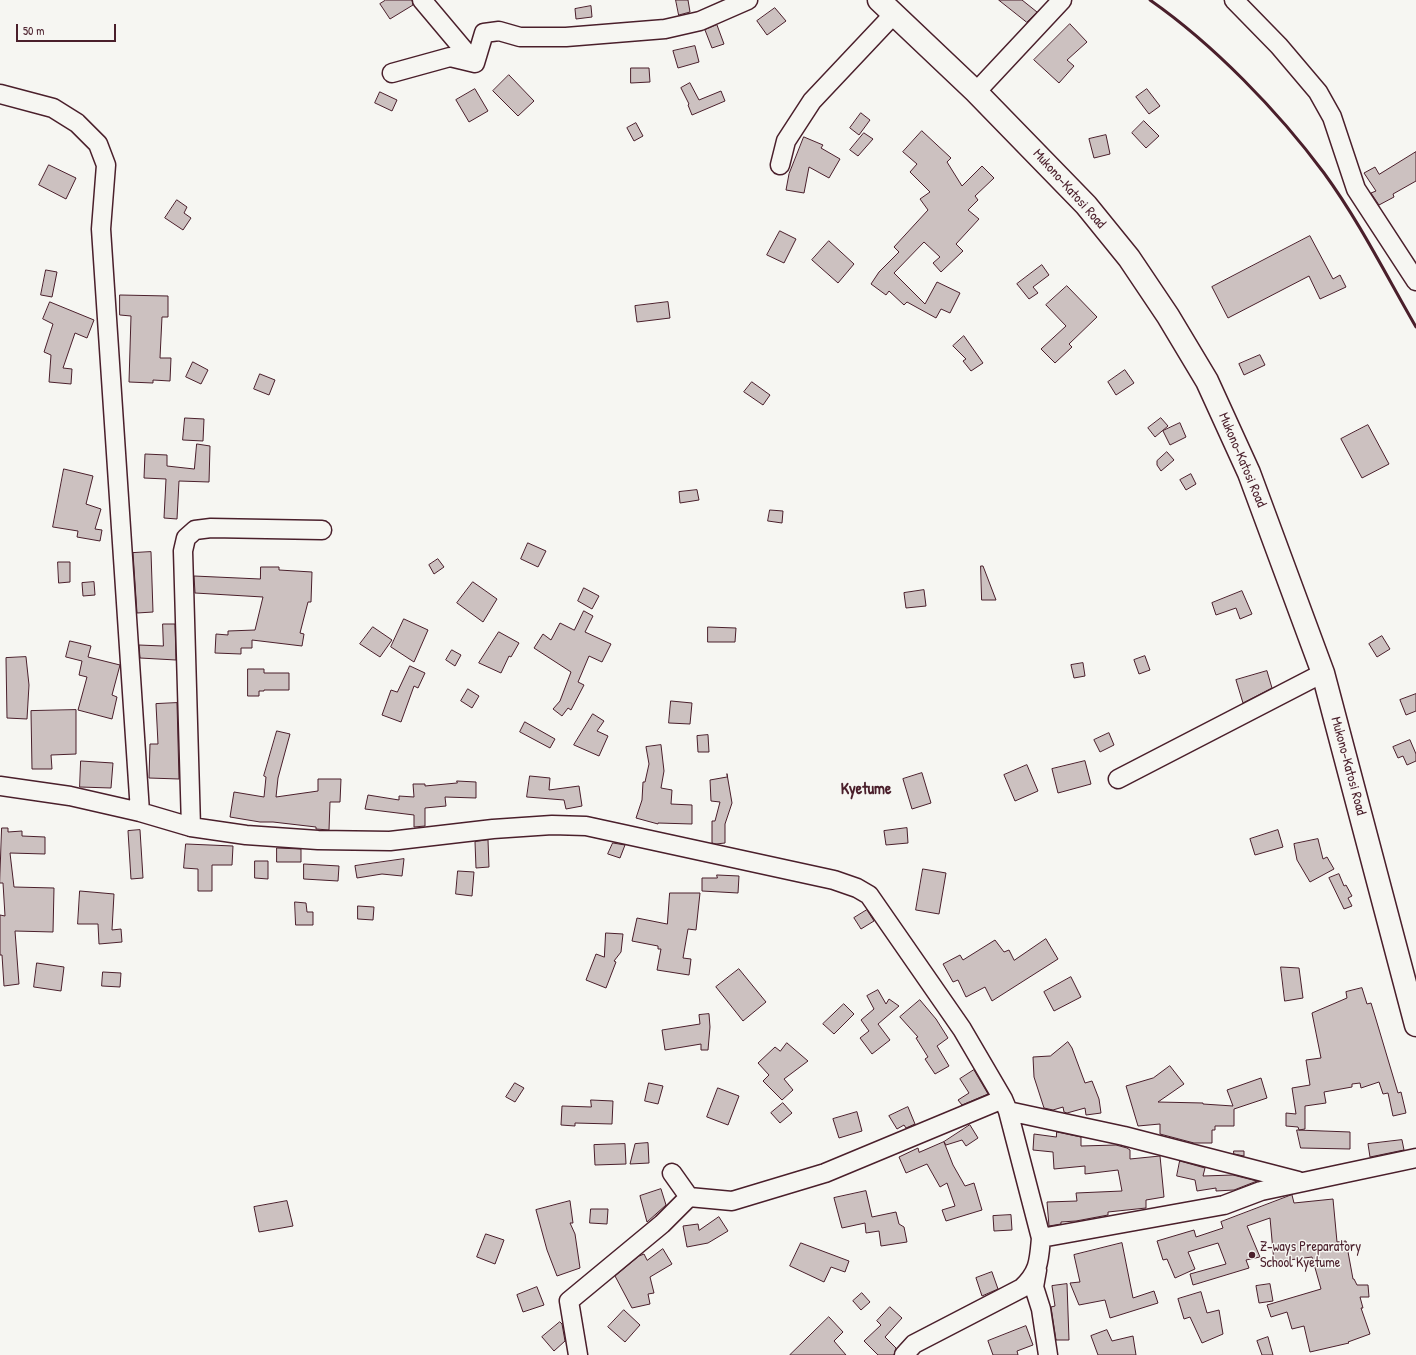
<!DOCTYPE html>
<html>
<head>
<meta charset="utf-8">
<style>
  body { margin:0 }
  #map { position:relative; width:1416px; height:1355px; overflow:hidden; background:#f6f6f2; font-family:"Patrick Hand",sans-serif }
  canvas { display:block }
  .scale { position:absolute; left:16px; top:24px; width:100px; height:18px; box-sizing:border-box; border:2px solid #4a1f2b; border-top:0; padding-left:5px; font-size:12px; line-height:14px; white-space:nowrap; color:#4a1f2b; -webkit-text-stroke:3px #f6f6f2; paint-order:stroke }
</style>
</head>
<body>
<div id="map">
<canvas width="1416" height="1355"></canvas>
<div class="scale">50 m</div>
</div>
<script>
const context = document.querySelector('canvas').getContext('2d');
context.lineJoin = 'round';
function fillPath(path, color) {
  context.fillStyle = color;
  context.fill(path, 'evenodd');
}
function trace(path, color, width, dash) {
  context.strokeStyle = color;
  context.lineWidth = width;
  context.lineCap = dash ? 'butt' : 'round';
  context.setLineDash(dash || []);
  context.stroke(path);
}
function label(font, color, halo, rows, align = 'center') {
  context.font = font + ' "Patrick Hand",sans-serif';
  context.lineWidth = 3;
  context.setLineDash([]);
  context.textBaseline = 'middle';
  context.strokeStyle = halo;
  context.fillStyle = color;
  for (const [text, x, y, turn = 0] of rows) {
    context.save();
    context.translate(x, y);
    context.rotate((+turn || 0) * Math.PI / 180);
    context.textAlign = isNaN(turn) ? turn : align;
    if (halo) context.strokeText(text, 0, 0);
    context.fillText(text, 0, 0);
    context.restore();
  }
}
const building = new Path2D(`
  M386,0H412L413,5L390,19L380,4Z
  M676,0H688L690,12L679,15Z
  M999,0H1022L1037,12L1027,22Z
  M591,6L592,17L576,19L575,9Z
  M775,8L786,21L767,35L757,21Z
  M1070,24L1087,42L1067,60L1074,66L1059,83L1034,60Z
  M717,25L724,44L712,48L705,30Z
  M695,46L699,62L678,68L673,51Z
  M631,68H649L650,82L631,83Z
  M509,75L534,101L518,116L493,91Z
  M690,83L699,100L721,91L725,101L692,115L688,105L689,104L681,88Z
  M475,89L488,111L469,122L456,100Z
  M1147,89L1160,106L1149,114L1136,97Z
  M380,92L397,100L392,111L375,103Z
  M861,113L870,120L859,135L850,128Z
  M1144,121L1159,136L1146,148L1132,133Z
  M636,123L643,136L634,141L627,128Z
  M922,131L951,158L947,162L962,186L982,166L994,178L975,196L978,200L968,210L979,219L956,244L963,251L941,272L933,263L940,257L924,242L894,273L925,304L937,282L960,293L950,313L941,309L936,318L907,302L904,305L889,291L886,295L871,284L879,272L899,252L894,247L928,210L920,199L930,192L910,172L917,164L903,152Z
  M864,133L873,139L858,156L850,150Z
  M1106,135L1110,154L1094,158L1089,139Z
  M804,137L823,145L821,148L840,159L829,178L809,167L804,193L786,190L789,174Z
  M1416,152V181L1393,194L1394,197L1379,205L1371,193L1376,191L1364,173L1375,167L1379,174Z
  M49,165L76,178L66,199L39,185Z
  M177,200L187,207L184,213L191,218L183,230L165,218Z
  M780,231L796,239L784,263L767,255Z
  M1310,236L1333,279L1340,275L1346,287L1320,299L1309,276L1228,318L1212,287Z
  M829,241L854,264L838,283L812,260Z
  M1042,265L1049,275L1033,287L1038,293L1029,299L1017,284Z
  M46,270L57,272L52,297L41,295Z
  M1067,286L1097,317L1069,344L1072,347L1055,363L1041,349L1066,326L1046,305Z
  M120,295L168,296V317H162L160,358H171L170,381L153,380V383L129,382L131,316L120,315Z
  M50,302L94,320L87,338L75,333L63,368L72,369L71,384L49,382L51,355L44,352L53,324L43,319Z
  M668,302L670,318L637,322L635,306Z
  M964,336L983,363L971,371L963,361L966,359L953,346Z
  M1260,355L1265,365L1244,375L1239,364Z
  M193,362L208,370L201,384L186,377Z
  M1125,370L1134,383L1116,395L1108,382Z
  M260,374L275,380L269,395L254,389Z
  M752,382L770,395L763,405L744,392Z
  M185,418L204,419L203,441L183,440Z
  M1161,418L1168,426L1155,437L1148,428Z
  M1180,423L1186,437L1170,445L1163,431Z
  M1368,425L1389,464L1362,478L1341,439Z
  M197,444L210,446L209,482L179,481L177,519L164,518L166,479L144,478L145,454L167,455V466L194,469Z
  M1167,452L1174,460L1161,471L1157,465V461Z
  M64,469L93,476L86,504L101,509L95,529L102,530L100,541L77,537L78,531L53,527Z
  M1191,474L1196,484L1186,490L1180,480Z
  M697,490L699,500L680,503L679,492Z
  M770,510L783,511L782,523L768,521Z
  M528,543L546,551L538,567L521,559Z
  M151,552L153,612L137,613L133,553Z
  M438,559L444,567L434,574L429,565Z
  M58,562H70V582L59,583Z
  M981,566H983L996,600H982Z
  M261,567H279V570L312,572L311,602H308L300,633L304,634L302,646L252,640V648H241V654L215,653L216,634L228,635V631L255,630L263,597L195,593L194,576L260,579Z
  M94,582L95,595L83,596L82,583Z
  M473,582L497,599L483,622L457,603Z
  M584,588L599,596L592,609L578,601Z
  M924,590L926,606L906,608L904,593Z
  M1242,591L1252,614L1240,619L1236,608L1216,615L1212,603Z
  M584,611L593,616L585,632L611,644L602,662L589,656L578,682L584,685L571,710L568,708L562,716L553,709L560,701L571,672L534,648L543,634L551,640L560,623L574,630Z
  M404,619L428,630L414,662L391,647Z
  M163,624H175L176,660L140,658L139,645L163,646Z
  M373,627L392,640L380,657L360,644Z
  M708,627L736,628L735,642H708Z
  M499,632L519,643L511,657L509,656L501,673L479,663Z
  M1382,636L1390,649L1377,657L1369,644Z
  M70,641L91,646L88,657L120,665L112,695L117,697L112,719L78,710L87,677L79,675L82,661L66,657Z
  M452,650L461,655L455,666L446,660Z
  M1145,656L1150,670L1139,674L1134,660Z
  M26,657L29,685L27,719L7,718L6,658Z
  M1083,663L1085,676L1074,678L1071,665Z
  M410,666L425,673L418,688L414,686L401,722L382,715L391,690L397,692Z
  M248,669H264V673H289V690H264V691H259V696H248Z
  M1267,671L1272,688L1243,703L1236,680Z
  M468,689L479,696L472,708L461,701Z
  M1416,694V711L1406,715L1400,700Z
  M671,701L692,703L690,724L669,723Z
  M177,703L179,779L149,778L150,744H158L156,704Z
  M76,710V754L51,755L52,769H32L31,711Z
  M593,714L604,721L597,731L608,736L599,756L574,745Z
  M525,722L555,739L550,748L520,732Z
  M277,731L290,734L278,778L276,797L318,791V779H341L340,802H330L329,830L316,829V827L273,822H260L230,817L234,792L264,797L266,777L264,776Z
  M1109,733L1114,745L1100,752L1094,740Z
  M708,735L709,752H698L697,736Z
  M1410,740L1416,754V761L1407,765L1403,756L1398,758L1393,747Z
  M661,745L664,771L661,788L672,790L671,804L692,805V824L658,823V824L636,818L642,800L643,782H645L649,764L646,747Z
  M81,761L113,763L111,788L80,787Z
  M1085,761L1091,784L1058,793L1052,769Z
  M1027,765L1038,791L1015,801L1004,775Z
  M922,773L931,803L912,809L903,779Z
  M727,774L732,803L725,824V843L716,844L712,843V821H715L720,802L711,801L710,780L727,777Z
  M530,776L550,778L549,790L579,786L582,806L566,809L564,800L527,797Z
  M457,781L476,782V798L445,797L446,806L425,808V826L414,827V815L365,809L368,795L399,800V796L414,797L413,784H425V786L457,783Z
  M2,828H8V832L22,831V836L45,837V854L10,853L14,887L54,888L53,932L15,931L19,984L4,986L2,955H0V915L5,916L3,883H0Z
  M907,828L908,843L886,845L884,831Z
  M140,830L143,878L131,879L128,831Z
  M1278,830L1283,847L1255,855L1250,839Z
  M1318,839L1323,859L1327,857L1334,869L1310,882L1297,860L1294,844Z
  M488,840L489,867L476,868L475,842Z
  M613,843L625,845L620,858L608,854Z
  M186,844L233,846L232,865H212V891H198V869L184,868Z
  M277,848L301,849V862H277Z
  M404,859L402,876L382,874L357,878L355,866Z
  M255,861H268V879L255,878Z
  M304,864L339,866L338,881L304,879Z
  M923,869L946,873L939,914L916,910Z
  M458,871L474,872L472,896L456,894Z
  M1339,874L1344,886L1346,885L1352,896L1348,898L1352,906L1344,909L1329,878Z
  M717,875L739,876L738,893L702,891V878H717Z
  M80,891L114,894L112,930L121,929L122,942L99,944L98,924H78Z
  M670,893H700L696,930L688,929L683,958L691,959L689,975L657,970L661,949H658V946L632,941L637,918L667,924Z
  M295,902L306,903L307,912H313V925H296Z
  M358,906L374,907L373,920L358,919Z
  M867,910L874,921L861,929L854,918Z
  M606,933L623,934L621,952L614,961L616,962L606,988L586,980L596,954L604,957Z
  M1046,939L1058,959L992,1001L985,987L966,997L958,980L953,982L943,964L960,955L963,960L995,940L1004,952L1009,950L1014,960Z
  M37,963L64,967L61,991L34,987Z
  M1281,967L1299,968L1303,998L1285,1001Z
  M739,969L766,1002L743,1021L716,987Z
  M103,972L121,973L120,987L102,986Z
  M1071,977L1081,997L1054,1011L1044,992Z
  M1362,988L1367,1004L1371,1003L1375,1016L1398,1093L1401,1092L1406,1113L1393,1116L1388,1093L1383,1094L1379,1082L1361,1088L1360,1083L1352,1084V1087L1324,1092L1326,1103L1305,1106V1129L1299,1130L1298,1127L1286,1126V1113L1296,1114L1292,1088L1310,1085L1306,1060L1321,1058L1312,1013L1347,998L1346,992Z
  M878,990L886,1004L889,999L899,1006L878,1024L890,1040L872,1054L860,1038L869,1031L861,1020L874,1009L867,996Z
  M920,1000L936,1019L948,1038L937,1046L949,1066L935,1074L925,1059L928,1057L916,1038L918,1037L900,1017Z
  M844,1004L854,1014L834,1034L823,1024Z
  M709,1014L710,1027L708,1050H701V1044L665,1050L662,1030L700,1024L699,1015Z
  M1068,1042L1072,1048L1085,1083L1092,1081L1099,1099L1101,1113L1086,1115L1085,1108L1067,1113L1064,1112L1063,1107L1053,1110L1044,1108L1034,1077L1033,1057L1050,1056Z
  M787,1043L808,1061L784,1079L793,1090L782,1100L763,1081L769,1075L758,1063L775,1047L780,1051Z
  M1170,1066L1184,1084L1158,1102L1203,1103V1104L1233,1106L1227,1090L1261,1078L1267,1098L1234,1109V1126H1215V1130H1212V1143H1194L1160,1134V1124L1138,1126L1126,1086L1153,1078Z
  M974,1070L988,1094L962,1105L958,1100L969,1093L960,1079Z
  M515,1083L524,1088L515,1102L506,1097Z
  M649,1083L663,1086L658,1104L645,1101Z
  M718,1088L739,1096L728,1125L707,1117Z
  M591,1100L613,1101L612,1124L575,1123V1126L561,1125L562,1106L591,1107Z
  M783,1103L792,1113L780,1123L771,1113Z
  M908,1107L915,1124L906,1128L904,1125L897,1129L889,1116Z
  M857,1112L862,1131L839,1138L833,1119Z
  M970,1125L978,1138L966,1146L962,1140L946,1145L944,1142Z
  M1297,1130L1350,1132V1149L1301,1148Z
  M1057,1132L1081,1137V1146L1116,1145L1127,1148L1130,1150V1159L1160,1156L1164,1197L1146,1200V1208L1108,1212V1215L1076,1221L1061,1222V1224L1049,1226L1047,1202L1077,1201L1076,1193L1122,1191L1118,1170L1085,1174V1166L1054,1169L1053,1152L1033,1150L1034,1134L1056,1137Z
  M1402,1140L1404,1150L1370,1157L1368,1144Z
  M944,1142L953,1165L965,1186L974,1183L982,1210L946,1221L942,1210L955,1206L947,1183L940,1187L927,1164L906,1173L899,1157L918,1148L919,1152Z
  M648,1143L649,1163L630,1164L635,1144Z
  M625,1144L626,1164L595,1165L594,1145Z
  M1234,1151H1244V1156L1234,1154Z
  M1180,1161L1205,1168L1203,1176L1233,1175L1257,1181L1234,1190L1216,1191V1188L1197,1191L1195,1180L1177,1176Z
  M661,1189L666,1205L647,1222L640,1196Z
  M866,1191L872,1217L896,1212L899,1224L904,1227L907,1242L881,1246L879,1231L866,1233L865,1223L842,1228L834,1198Z
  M1292,1195L1294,1203L1333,1199L1337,1242L1346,1241L1353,1279H1354L1357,1285H1368L1369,1297H1360L1363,1308H1361L1370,1334L1348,1342L1349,1343L1310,1352L1304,1326L1292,1329L1287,1312L1271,1317L1267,1305L1321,1289L1312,1257L1274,1262L1270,1218L1247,1226L1260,1257L1246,1260L1249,1268L1193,1285L1190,1274L1226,1264L1218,1243L1188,1252L1195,1269L1175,1278L1167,1259L1163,1260L1157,1241L1194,1230L1196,1237L1223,1228L1221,1222Z
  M287,1201L293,1226L259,1232L254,1207Z
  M570,1201L573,1223H570L575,1234L580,1268L557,1276L547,1250L536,1210Z
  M591,1209H608L607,1224L590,1223Z
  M1011,1215L1012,1230L994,1231L993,1216Z
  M719,1217L728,1231L708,1243L687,1247L683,1226L698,1224L699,1230Z
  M486,1234L504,1240L495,1264L477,1257Z
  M801,1243L849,1261L845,1272L831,1267L824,1282L790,1266Z
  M1122,1243L1133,1298L1154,1291L1158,1303L1110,1318L1105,1300L1079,1305L1070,1283L1080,1282L1074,1255Z
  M663,1249L672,1264L650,1277L654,1293L648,1294L650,1304L632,1308L615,1276L639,1256L644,1254L647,1260Z
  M992,1272L998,1289L982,1296L976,1278Z
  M1067,1284L1069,1340H1056L1051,1307L1055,1306L1052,1286Z
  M1270,1284L1273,1301L1259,1303L1256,1286Z
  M537,1287L544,1305L523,1312L517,1295Z
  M1201,1292L1207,1313L1219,1310L1223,1334L1202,1343L1190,1317L1184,1319L1178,1299Z
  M862,1293L870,1302L861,1310L853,1301Z
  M890,1307L902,1318L885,1337L896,1348L894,1355H878L864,1341L881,1325L877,1321Z
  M624,1310L640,1325L625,1342L608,1327Z
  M829,1317L843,1332L834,1341L846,1355H790Z
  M560,1322L562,1324L565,1341L554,1351L542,1337Z
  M1026,1326L1033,1345L1017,1351L1018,1355H993L988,1341Z
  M1107,1330L1112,1341L1133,1336L1136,1355H1098L1091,1336Z
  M1268,1337L1273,1355H1262L1257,1341Z`);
const minor = new Path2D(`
  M422,0L475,63
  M1234,0L1279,46L1318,92L1332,117L1356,189L1416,281
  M392,73L450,57L475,63L484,33L499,31L520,37H566L665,29L700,21L748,0
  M976,92L1062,0
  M0,94L53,108L77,123L98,144L106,165L101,229L140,812
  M780,165L786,141L812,101L894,14
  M1118,779L1323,673
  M0,786L70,796L140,812L191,827L246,835L318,840L390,841L493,829L552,825L586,826L834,880L857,888L869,895L962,1029L1003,1099L1008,1111L1041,1238
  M191,827L183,551L186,538L195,530L211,528L322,530
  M1008,1111L1124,1136L1298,1181
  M672,1173L689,1197L732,1201L825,1173L1003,1099
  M1037,1270L1034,1287L1041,1309L1048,1355
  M578,1355L569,1301L662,1224L689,1197
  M904,1355L914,1344L1022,1288C1039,1272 1039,1261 1041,1238L1224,1205L1261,1191L1416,1158`);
const major = new Path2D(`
  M879,0L976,92L1086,205L1129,258L1168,316L1207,381L1249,473L1323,673L1416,1025`);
const rail = new Path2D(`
  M1150,0C1213,44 1278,111 1324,173C1359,221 1386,275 1416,327`);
const markers = [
  [1252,1255,4,"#4a1f2b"]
];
const streetNames = [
  ["Mukono-Katosi Road",1069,189,48],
  ["Mukono-Katosi Road",1242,460,67],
  ["Mukono-Katosi Road",1348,766,75]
];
const poiNames = [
  ["Z-ways Preparatory",1260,1247],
  ["School Kyetume",1260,1263]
];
const quarterNames = [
  ["Kyetume",866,790]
];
fillPath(building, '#ccc1c0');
trace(building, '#4a1f2b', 1);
trace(minor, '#4a1f2b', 21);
trace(major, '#4a1f2b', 25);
trace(minor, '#f6f6f2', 18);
trace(major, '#f6f6f2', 22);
trace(rail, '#4a1f2b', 3);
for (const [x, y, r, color] of markers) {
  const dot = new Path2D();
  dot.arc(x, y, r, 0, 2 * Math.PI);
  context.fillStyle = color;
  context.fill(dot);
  trace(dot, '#f6f6f2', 1.5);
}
label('14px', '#4a1f2b', '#f6f6f2', streetNames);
label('14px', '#4a1f2b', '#f6f6f2', poiNames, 'left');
label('bold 16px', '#4a1f2b', '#f6f6f2', quarterNames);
</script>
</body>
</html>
